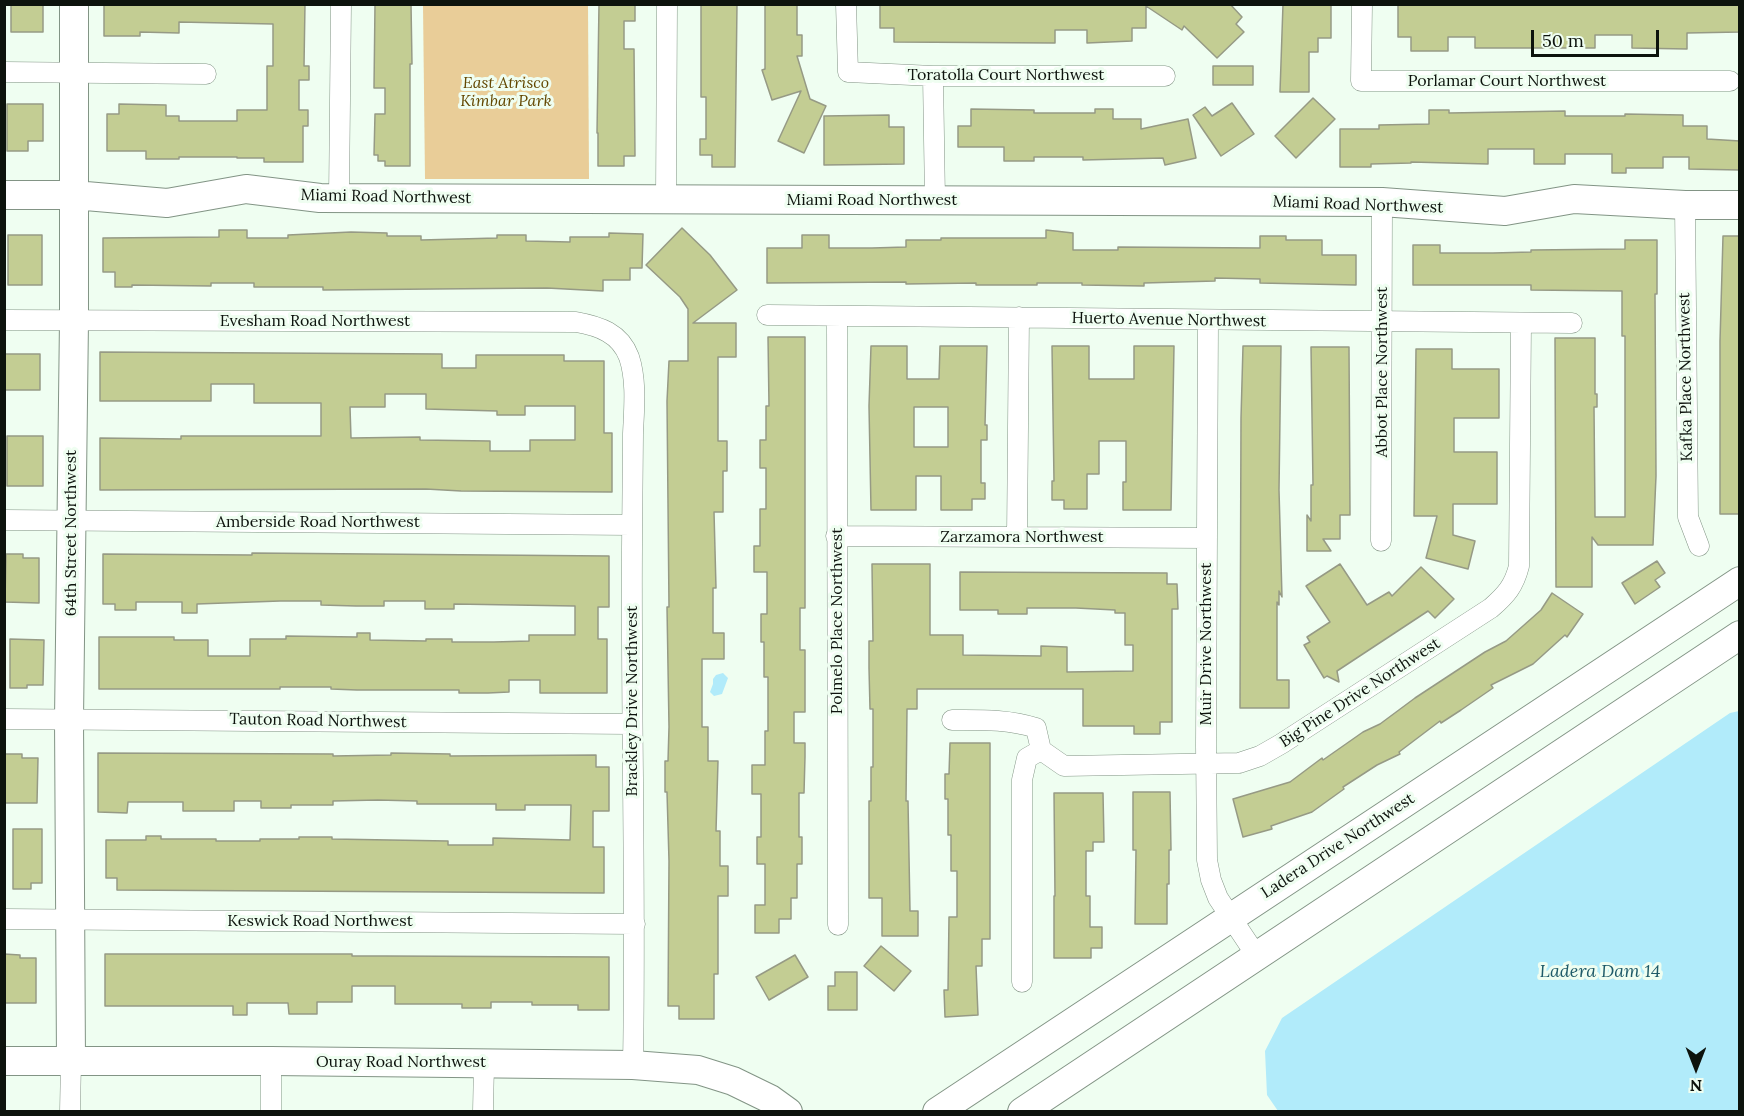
<!DOCTYPE html>
<html>
<head>
<meta charset="utf-8">
<style>
  body { margin:0 }
  #map { position:relative; width:1744px; height:1116px; overflow:hidden; background:#effef1; font-family:Lora,serif }
  canvas { display:block }
  .frame { position:absolute; inset:0; border:6px solid #0d130d; pointer-events:none }
  .north { position:absolute; left:1666px; top:1038px; width:60px; height:60px; -webkit-text-stroke:4px #effef1; paint-order:stroke; rotate:180deg; font-size:16px; font-weight:700; line-height:24px; text-align:center; color:#0d130d }
  .north::after { content:''; display:block; margin:auto; width:21px; height:27px; background:#0d130d; clip-path:polygon(50% 0,100% 100%,50% 72%,0 100%) }
  .scale { position:absolute; left:1531px; top:30px; width:128px; height:27px; box-sizing:border-box; border:3px solid #0d130d; border-top:0; padding-left:8px; font-size:18px; line-height:21px; white-space:nowrap; color:#0d130d; -webkit-text-stroke:4px #effef1; paint-order:stroke }
</style>
</head>
<body>
<div id="map">
<canvas width="1744" height="1116"></canvas>
<div class="frame"></div>
<div class="north">N</div>
<div class="scale">50 m</div>
</div>
<script>
const context = document.querySelector('canvas').getContext('2d');
context.lineJoin = 'round';
function fillPath(path, color) {
  context.fillStyle = color;
  context.fill(path, 'evenodd');
}
function trace(path, color, width, dash) {
  context.strokeStyle = color;
  context.lineWidth = width;
  context.lineCap = dash ? 'butt' : 'round';
  context.setLineDash(dash || []);
  context.stroke(path);
}
function label(font, color, halo, rows, align = 'center') {
  context.font = font + ' Lora,serif';
  context.lineWidth = 6;
  context.setLineDash([]);
  context.textBaseline = 'middle';
  context.strokeStyle = halo;
  context.fillStyle = color;
  for (const [text, x, y, turn = 0] of rows) {
    context.save();
    context.translate(x, y);
    context.rotate((+turn || 0) * Math.PI / 180);
    context.textAlign = isNaN(turn) ? turn : align;
    if (halo) context.strokeText(text, 0, 0);
    context.fillText(text, 0, 0);
    context.restore();
  }
}
const green = new Path2D(`
  M423,5H588L589,179H425Z`);
const water = new Path2D(`
  M723,673L728,678L722,694L714,696L710,692L713,684V679L716,675Z
  M1739,711V1111H1278L1267,1095L1265,1051L1282,1018L1730,713Z`);
const building = new Path2D(`
  M11,4H43V32H11Z
  M104,4H305L304,66H309V80H299V110H308V126H303V162H264V158H237V157H179V159H146V151H107V114H119V104L166,105V116H179V121H237V110H267V66H273V24L179,22V33L140,32V36H104Z
  M375,4H411L412,64H410V166H385V161H378V155H374L375,114H385V88H374Z
  M599,4H635V21H624V49H634L635,156H624V166H598V133H597Z
  M701,4H737L735,167H712V155H700V139H706V97H701Z
  M765,4H797V35H802V56H797L810,99L826,106L804,153L778,141L801,91L772,100L762,70L765,69Z
  M880,4H1230L1242,17L1236,24L1244,32L1217,58L1184,26L1182,30L1146,6V28H1132V41L1087,43V30H1055V43L894,42V28H880Z
  M1283,4H1331V38H1318V52H1309V92H1280Z
  M1398,4H1740V32L1687,33V49L1632,48V35H1595V48H1475V37H1448V51H1411V37H1398Z
  M1213,66H1253V85H1213Z
  M1313,98L1335,119L1296,158L1275,136Z
  M1232,103L1254,134L1221,156L1193,115L1205,107L1212,116Z
  M7,104H43V141H28V151H7Z
  M971,109L1034,110V113H1095V109H1113V119H1141V129L1188,119L1196,158L1165,165L1163,158L1083,160V157H1034V161H1004V147H958V126H971Z
  M1429,110H1449V113L1565,111V116H1625V114L1683,115V126H1707V139L1740,141V170L1689,169V157H1663V168H1626V173H1612V154H1565V164H1534V149H1488V164L1411,162V163L1371,164V167H1340V129H1379V125L1429,124Z
  M889,115V127H904V164L824,165V116Z
  M682,228L710,255L737,290L693,323H736V357H718V441H727V471H723V512H714L716,588H713V633H724V659H702V727H708V761H718L716,831H720V866H728V896H718V974H714V1019H679V1006H668L669,861L667,792H665V761H668L669,727L667,607H669L667,401L669,361H688V309L680,297L646,265Z
  M219,230H247V238H288V235L351,232L387,233V236H421V240L497,238V235H526V241L570,242V237H609V233L643,234L642,268H630V280H603V291L547,288L323,290V287H254V283H211V286L132,285V287H115V272H103V238L219,237Z
  M1046,230L1073,233V250H1118V247L1260,248V236H1286V240H1322V255H1356V285L1260,283V279L1215,278V281L1144,283V286L1082,285V283H1037V285H976V283L906,284V282L767,283V248H802V235H829V248H872L906,247V240H941V238H1046Z
  M8,235H42V285H8Z
  M1723,236H1740V514H1720V341Z
  M1625,240H1657V294H1655L1656,476L1653,545H1598L1592,537V587H1556L1555,338H1595V394H1597V407H1594L1595,517H1625V336H1622V291L1531,290V285H1413V245H1440V253H1493L1531,252V250L1625,249Z
  M768,337H805V608H800V650H805V712H794V743H805V757L804,793H799V837H802V864H797V898H791V919H779V933H755V905H765V864H757V837H761V794H752V765H765V731H768V677H764V642H761V614H767V572H754V546H760V509H766V468H760V440H766V406H769Z
  M871,346H907V379H939L940,346H987L985,425H987V440H981V483H985V499H972V510H941V476H916V510H871L869,406ZM914,407H948V447H914Z
  M1052,346H1089V379H1134V346H1174L1171,510H1123V482H1126V441H1099V474H1087V509H1064V500H1052V481H1054Z
  M1243,346H1281L1279,490L1282,597L1279,591V605L1277,602V680H1289V708H1240L1241,418Z
  M1311,347H1349L1350,515H1340V539H1323L1331,551H1307V515L1311,521V485H1313Z
  M1416,349H1452V369H1499V418H1454V452H1497V504H1453V535L1475,541L1468,569L1426,558L1437,516H1414Z
  M100,352L442,354V368H476V355H564V361H604V433H612V492L461,491L426,489L100,490V438L181,439V436H321V403H254V384H211V401H100ZM385,394H426V409L497,411V415H525V406H575V440H530V451H490V441L420,440V437L351,438L350,407H385Z
  M5,354H40V390H5Z
  M7,436H43V486H7Z
  M252,553L609,556V607H598V639H607V693H540V680H509V692L488,693H459V690H357L331,689V687H280V689H99V637H174V640H208V656H250V639H286V636L357,637V633H370V640L426,641V639H452V642H494L529,641V635H575V606L454,604V609H425V601H384V606H356L321,605V601H280L197,604V613H182V602H136V610H115V604H103V554L252,555Z
  M6,554H23V558H39V603L5,602Z
  M1657,561L1665,573L1655,580L1660,587L1635,604L1622,583Z
  M872,564H930V635H963V655L1041,656V646L1067,647V672L1133,671V645H1125V613H1115V610L1076,608H1027V614H998V610H960V572L1167,573V584H1177L1178,609H1172V722H1160V734H1134V726H1083V689H917V709H907L906,801H908L910,911H918V936H882V898H869V801H871V767H873V709H870L869,668V641H873Z
  M1340,564L1367,605L1389,592L1392,596L1421,567L1454,599L1435,618L1428,611L1337,671L1339,682L1327,676L1324,678L1304,645L1310,642L1307,637L1330,622L1306,586Z
  M1552,593L1583,614L1567,637L1565,635L1533,664L1491,685L1493,688L1461,710L1441,723L1440,721L1399,752L1400,754L1377,765L1343,787L1344,789L1312,812L1271,826L1272,829L1243,837L1233,799L1290,782L1322,758L1323,760L1363,732L1380,724L1415,698L1485,652L1506,641L1541,610Z
  M10,639L44,640L43,685H27V688H10Z
  M950,743H990V939H982V966H976L978,1015L945,1017L944,990H948L949,917H957V871H951V835H948V799H945V774H949Z
  M98,753L333,754V756L391,755V753L450,754V756L596,755V767H609V811H593V847H604V893L117,890V878H106V840H146V836H161V839H216V841H260V839H299V837H332V839L448,841V845H493V838L570,840L571,805H525V810H496V804H417V801L378,800L333,801V805H291V808H261V801H234V811H183V802H128L127,813L98,812Z
  M4,754H22V758H38L37,803H4Z
  M1133,792H1170L1171,850H1169V884H1167V924H1135L1136,850H1133Z
  M1054,793H1103L1104,842H1093V851H1086V896H1090V927H1102V948H1091V958H1054V896H1055Z
  M13,829H42V883H31V889H13Z
  M881,946L911,971L894,991L864,966Z
  M4,954L20,955V958H36V1003H4Z
  M105,954H352V956H385L609,957V1010H578V1005H532V1002H491V1008H462V1004H395V986H352V1002H317V1014H289L288,1003H247V1015H233V1006H105Z
  M795,955L808,977L769,1000L756,977Z
  M835,972H857V1010H828V986H835Z`);
const street = new Path2D(`
  M846,4L848,72L933,76H1165
  M1362,4L1361,81H1730
  M4,72L206,74
  M933,76L935,200
  M339,197L341,4
  M666,199L667,4
  M1685,205L1688,517L1699,546
  M767,315L1572,323
  M837,317L838,925
  M4,320L576,322C599,326 620,333 629,357C637,381 634,409 633,434C633,472 632,510 632,548C631,720 636,893 633,1065
  M1208,321L1206,745L1207,860L1211,880L1218,898L1256,955
  M4,520L632,525
  M836,536L1207,538
  M1017,537L1019,317
  M1381,541L1382,202
  M4,719L631,724
  M952,720C981,720 1008,719 1036,728L1041,750L1064,766L1239,763L1260,756L1281,744L1491,608C1506,595 1514,586 1519,566L1521,323
  M4,919L635,924
  M1022,982V780L1027,758L1041,750
  M70,1112L71,1061
  M271,1112V1061
  M483,1112L484,1063`);
const secondary = new Path2D(`
  M4,195H74L167,203L246,189L320,198L1382,202L1505,211L1574,199L1685,205H1740
  M4,1061H271L633,1065L698,1070L733,1081L770,1099L788,1112
  M71,1061L69,719L74,320V4
  M937,1112L1740,581
  M1022,1112L1740,635`);
const streetNames = [
  ["Toratolla Court Northwest",1006,75],
  ["Porlamar Court Northwest",1507,81],
  ["Miami Road Northwest",386,197,1],
  ["Miami Road Northwest",872,200],
  ["Miami Road Northwest",1358,205,2],
  ["Huerto Avenue Northwest",1169,320,1],
  ["Evesham Road Northwest",315,321],
  ["Abbot Place Northwest",1382,372,-90],
  ["Kafka Place Northwest",1686,377,-91],
  ["Amberside Road Northwest",318,522],
  ["64th Street Northwest",71,533,-90],
  ["Zarzamora Northwest",1022,537],
  ["Polmelo Place Northwest",837,621,-90],
  ["Muir Drive Northwest",1206,644,-90],
  ["Big Pine Drive Northwest",1360,693,-33],
  ["Brackley Drive Northwest",632,701,-90],
  ["Tauton Road Northwest",318,721,1],
  ["Ladera Drive Northwest",1338,846,-33],
  ["Keswick Road Northwest",320,921],
  ["Ouray Road Northwest",401,1062]
];
const parkNames = [
  ["East Atrisco",506,83],
  ["Kimbar Park",506,101]
];
const waterNames = [
  ["Ladera Dam 14",1600,972]
];
fillPath(green, '#e9cd98');
fillPath(water, '#b1ebfa');
fillPath(building, '#c3cd93');
trace(building, '#969a85', 1.5);
trace(street, '#829485', 21);
trace(secondary, '#829485', 30);
trace(street, '#fff', 20);
trace(secondary, '#fff', 28);
label('16px', '#0d130d', '#effef1', streetNames);
label('italic 16px', '#634700', '#effef1', parkNames);
label('italic 18px', '#1e5a68', '#effef1', waterNames);
</script>
</body>
</html>
